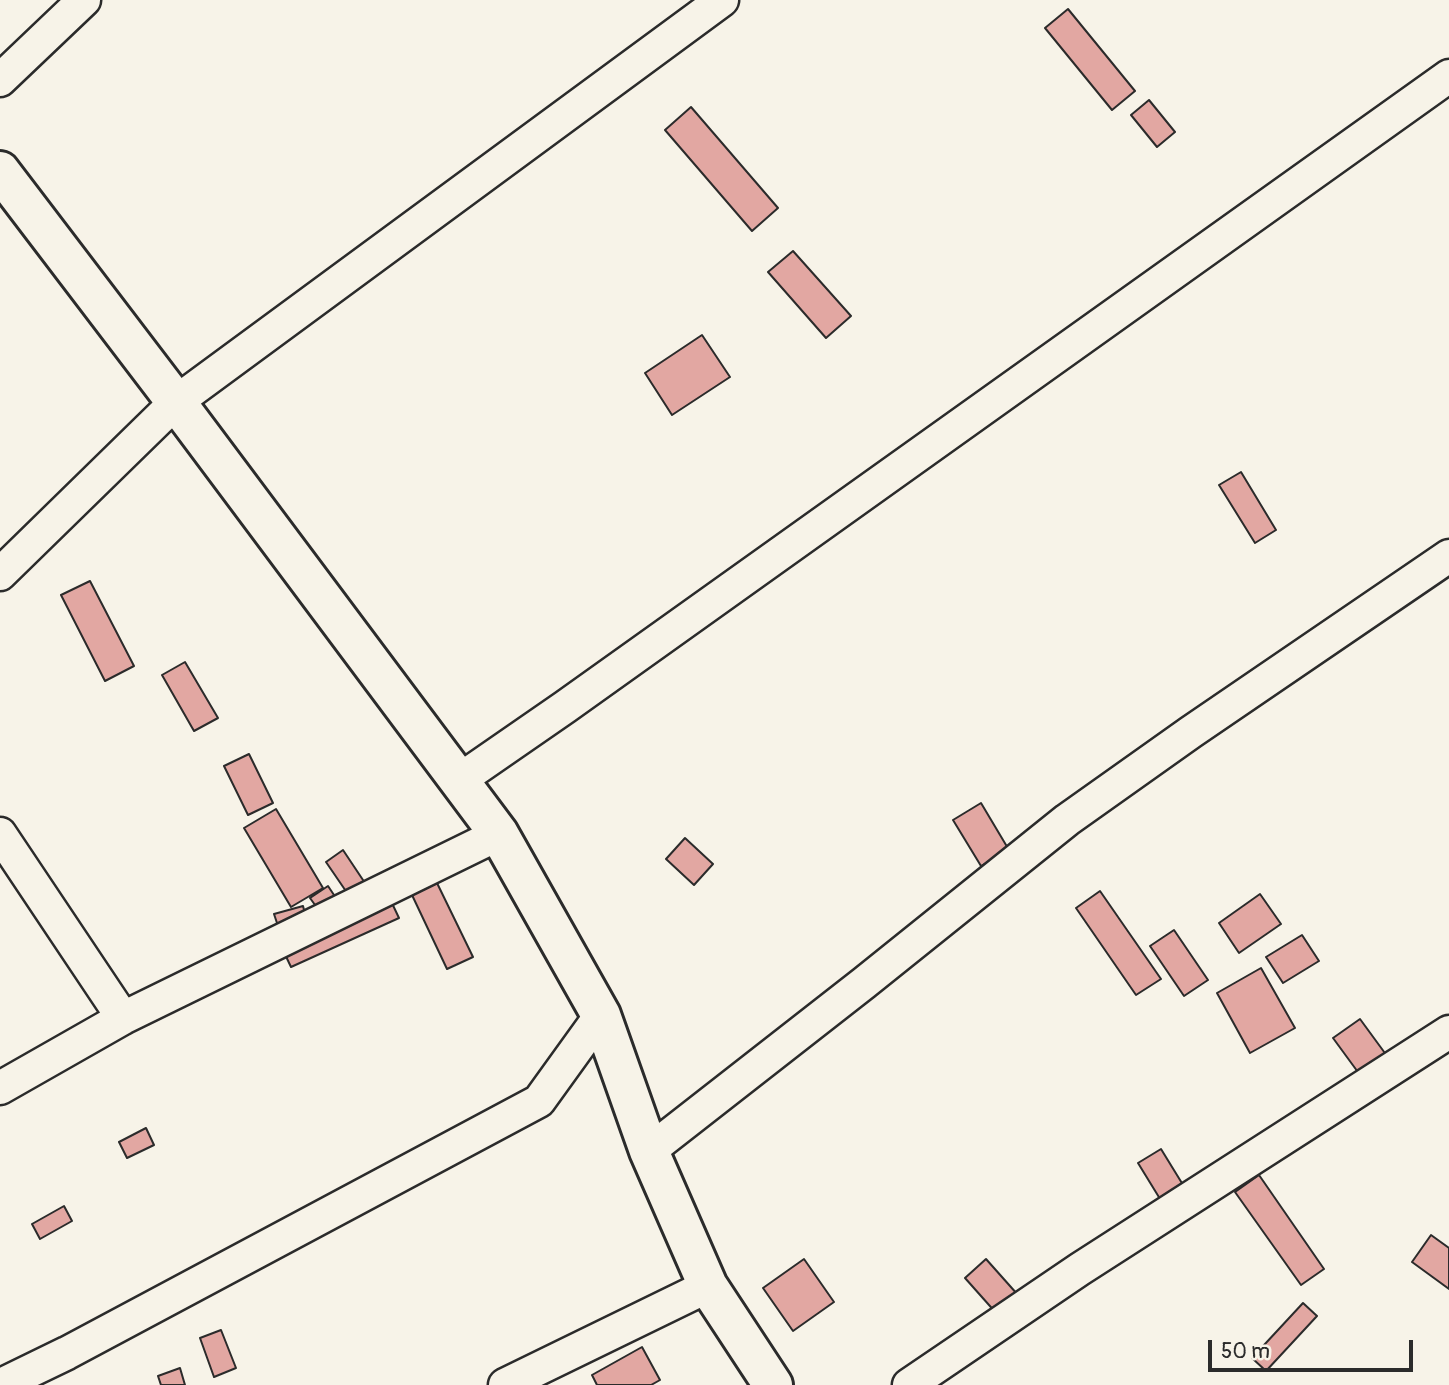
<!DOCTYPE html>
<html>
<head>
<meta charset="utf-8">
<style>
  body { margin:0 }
  #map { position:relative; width:1449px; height:1385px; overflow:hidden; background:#f7f3e8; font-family:Pangolin,sans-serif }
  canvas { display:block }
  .scale { position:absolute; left:1208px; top:1340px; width:205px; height:32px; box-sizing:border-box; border:4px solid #2b2b2b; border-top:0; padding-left:9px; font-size:21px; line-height:24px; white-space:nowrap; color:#2b2b2b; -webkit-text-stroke:5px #f7f3e8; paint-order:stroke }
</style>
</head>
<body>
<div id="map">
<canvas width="1449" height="1385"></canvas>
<div class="scale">50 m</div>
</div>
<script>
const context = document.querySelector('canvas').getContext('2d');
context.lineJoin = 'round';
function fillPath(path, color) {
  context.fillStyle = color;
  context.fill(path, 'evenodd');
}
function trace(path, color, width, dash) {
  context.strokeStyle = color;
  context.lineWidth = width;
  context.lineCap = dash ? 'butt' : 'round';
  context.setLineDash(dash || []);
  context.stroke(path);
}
const building = new Path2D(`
  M1068,9L1135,91L1112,110L1045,28Z
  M1149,100L1175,132L1157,147L1131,115Z
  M691,107L778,208L752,231L665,130Z
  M793,251L851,316L826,338L768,272Z
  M702,335L730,377L672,415L645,373Z
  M1241,472L1276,530L1255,543L1219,485Z
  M90,581L134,666L105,681L61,595Z
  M185,662L218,718L194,731L162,675Z
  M249,754L273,803L248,815L224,766Z
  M981,803L1009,850L981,866L953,820Z
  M276,809L323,888L291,907L244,828Z
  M685,838L713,864L694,885L666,859Z
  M343,850L369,889L352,900L326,862Z
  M437,883L473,957L447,969L412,895Z
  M328,886L340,904L323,916L310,898Z
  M1100,891L1161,979L1136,995L1076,908Z
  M1260,894L1281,924L1239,953L1219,923Z
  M390,899L399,918L291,967L282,948Z
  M303,906L307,921L279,929L274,914Z
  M1174,930L1208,980L1184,996L1150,946Z
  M1302,935L1319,961L1283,983L1266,957Z
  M1261,968L1295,1028L1250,1053L1217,993Z
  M1360,1019L1390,1060L1363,1079L1333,1038Z
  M146,1128L154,1145L127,1158L119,1142Z
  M1161,1149L1188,1193L1165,1207L1138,1163Z
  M1259,1175L1324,1269L1301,1285L1235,1192Z
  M64,1206L72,1221L40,1239L32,1224Z
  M1431,1235L1449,1248V1289L1412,1262Z
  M804,1259L834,1302L793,1331L763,1288Z
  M986,1259L1018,1295L997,1314L965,1278Z
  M1303,1303L1317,1316L1266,1371L1252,1358Z
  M221,1330L236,1368L214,1377L200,1338Z
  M642,1347L660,1380L651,1385H597L592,1375Z
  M180,1368L185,1385H161L158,1376Z`);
const street = new Path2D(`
  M0,80L84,0
  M0,574L176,402L722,0
  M458,781L565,707L1449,76
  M0,834L123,1018
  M0,1088L123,1018L499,834
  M649,1151L864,983L1067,820L1191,732L1449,556
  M1,1385L67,1353L539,1101L601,1015
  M505,1385L708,1286
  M909,1385L1080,1269L1449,1032`);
const secondary = new Path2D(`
  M0,171L176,402L499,834L601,1015L649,1151L708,1286L773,1385`);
fillPath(building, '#e2a7a2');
trace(building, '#2b2b2b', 2);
trace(street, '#2b2b2b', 37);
trace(secondary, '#2b2b2b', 44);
trace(street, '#f7f3e8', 32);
trace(secondary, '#f7f3e8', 38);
</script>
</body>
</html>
